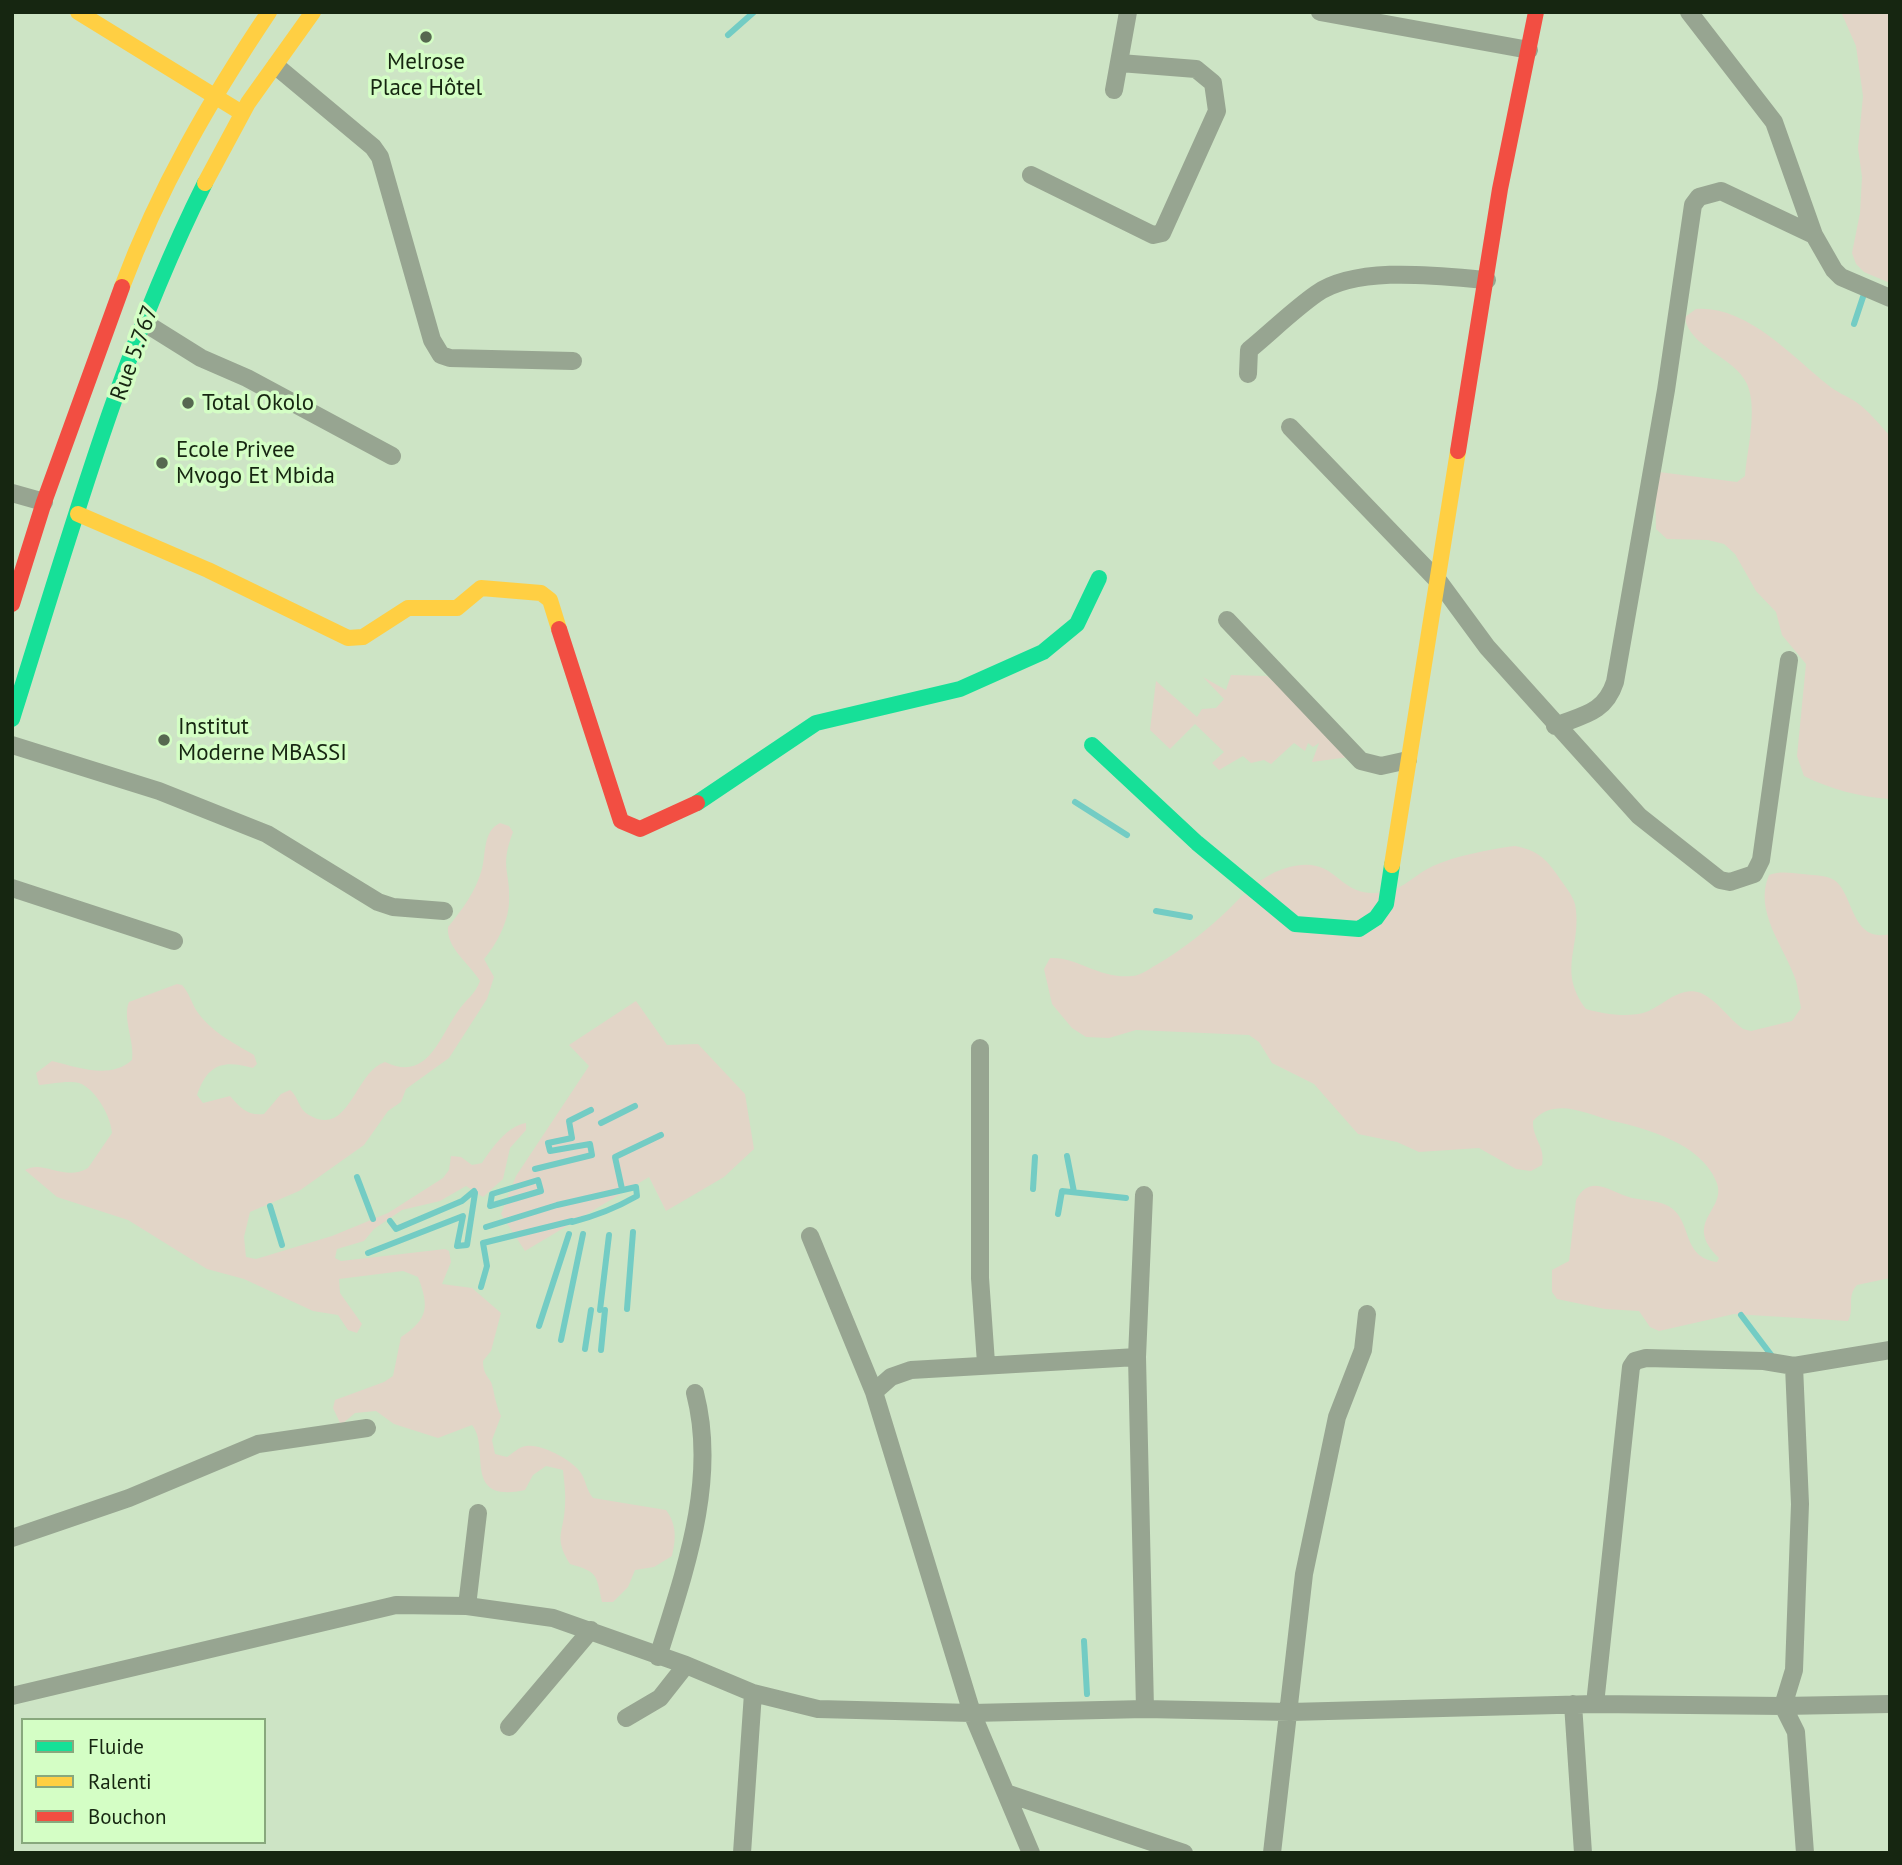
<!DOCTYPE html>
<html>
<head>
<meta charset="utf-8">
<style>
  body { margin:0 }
  #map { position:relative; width:1902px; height:1865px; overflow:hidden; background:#cde4c5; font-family:"PT Sans",sans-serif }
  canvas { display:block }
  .frame { position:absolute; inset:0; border:14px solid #162611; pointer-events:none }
  .legend { position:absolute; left:21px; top:1718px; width:245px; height:126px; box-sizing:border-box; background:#d4fec5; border:2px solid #88a87d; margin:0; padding:9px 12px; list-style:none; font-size:21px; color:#162611 }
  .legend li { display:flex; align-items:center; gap:14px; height:35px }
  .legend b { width:35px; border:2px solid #88a87d }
</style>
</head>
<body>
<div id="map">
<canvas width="1902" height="1865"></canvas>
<div class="frame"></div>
<ul class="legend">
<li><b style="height:9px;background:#16e098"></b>Fluide</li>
<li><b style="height:9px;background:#ffcf43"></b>Ralenti</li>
<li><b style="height:9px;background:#f24e42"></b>Bouchon</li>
</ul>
</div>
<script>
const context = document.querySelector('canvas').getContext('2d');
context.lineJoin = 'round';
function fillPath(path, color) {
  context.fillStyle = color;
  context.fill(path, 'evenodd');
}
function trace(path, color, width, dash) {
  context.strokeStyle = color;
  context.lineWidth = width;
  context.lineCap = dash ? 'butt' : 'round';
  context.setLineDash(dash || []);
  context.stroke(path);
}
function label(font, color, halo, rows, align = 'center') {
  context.font = font + ' "PT Sans",sans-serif';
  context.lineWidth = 7;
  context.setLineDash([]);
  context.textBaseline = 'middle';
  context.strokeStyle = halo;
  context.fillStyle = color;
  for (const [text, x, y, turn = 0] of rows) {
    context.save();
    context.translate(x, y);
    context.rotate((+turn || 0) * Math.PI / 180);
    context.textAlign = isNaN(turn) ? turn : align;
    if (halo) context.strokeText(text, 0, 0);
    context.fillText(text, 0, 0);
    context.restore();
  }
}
const green = new Path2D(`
  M1841,12H1890V283L1864,272L1856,264L1852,253L1860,213L1862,177L1858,148L1863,96L1856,46Z
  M1696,309C1748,306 1791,356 1828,385C1836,392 1847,396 1856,402C1869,411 1879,424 1890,436V799C1860,797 1830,789 1804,776L1797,756L1806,664L1782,635L1776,612L1756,591L1735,554L1724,544L1708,540L1667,539L1656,529L1655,486L1659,472L1737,482L1745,476C1747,450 1758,409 1747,384C1735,357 1688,347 1685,317Z
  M1231,675L1267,676L1356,756L1312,762L1319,743L1313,747L1308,743L1305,751L1294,743L1271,764L1264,760L1251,763L1243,756L1219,770L1212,763L1224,752L1195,724L1170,749L1150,730L1156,681L1197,717L1202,709L1216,708L1224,699L1203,677L1226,690Z
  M500,823L509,826L513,832C499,869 511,870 509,903C508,923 496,945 484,959L494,977L487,999L449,1058L406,1089L401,1102L388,1111L364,1145L299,1191L250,1212L244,1237L246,1257L256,1259L332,1236L388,1213L443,1178L449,1170L451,1156L461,1157L472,1165L482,1163C492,1148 507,1126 526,1123V1130L510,1148L503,1179L483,1197L466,1186L440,1201L402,1210L374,1229L364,1241L337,1249L335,1258L341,1261L445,1249L449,1251L451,1262L442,1284L472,1288L501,1313L491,1351L483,1361C483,1372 486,1374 491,1382C494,1389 495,1404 501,1416L492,1440L495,1454L507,1457C513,1453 519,1447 526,1446C541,1443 574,1461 581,1473C586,1481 586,1489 593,1498L666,1510C677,1525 676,1539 672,1556L654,1567L635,1570L628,1587L613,1602H602C596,1574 598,1572 570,1564C553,1537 564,1533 565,1505C566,1494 564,1481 563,1470L546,1466L533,1475L525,1490C461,1504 491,1448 472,1425L438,1438L394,1424L376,1411L355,1413L341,1425L333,1408L335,1400L384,1382L393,1376L401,1337C429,1319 429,1306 418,1277L403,1271L339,1279L340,1293L362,1324L357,1333L348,1330L338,1315L313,1311L244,1279L207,1269L128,1220L57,1197L25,1170C43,1159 64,1182 88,1168L112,1133C111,1117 96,1089 79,1083C68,1080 51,1084 39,1085L36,1073L52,1061C77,1067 110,1080 132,1060C135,1042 122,1018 129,1002L177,984L182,985C189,993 191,1001 196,1010C211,1032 232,1042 254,1055L257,1064L253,1068C224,1060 208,1063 197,1095L203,1103L230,1096C241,1108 247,1116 264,1114L281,1094L290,1090C299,1097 298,1109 309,1115C349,1139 355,1071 385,1062C427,1082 438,1040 458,1011C465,1000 475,995 480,981C470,964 446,948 448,927C462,910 476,891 482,869C486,853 483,831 500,823Z
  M1515,846C1536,850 1546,858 1558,876C1564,885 1572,894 1575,904C1583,946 1556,969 1586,1009C1603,1014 1629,1018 1646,1012C1664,1005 1680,985 1701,993C1717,1000 1729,1019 1743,1029L1751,1031L1792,1021L1801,1008C1799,999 1798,989 1796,981C1785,947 1753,912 1769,875C1781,871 1790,873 1802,874C1811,875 1822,875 1830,878C1855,887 1848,944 1890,934V1278L1857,1285C1846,1297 1855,1309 1848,1321L1734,1314L1659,1331L1650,1327L1639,1311L1605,1309L1557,1299L1552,1292V1270L1569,1261L1576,1200C1591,1172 1611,1193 1632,1198C1643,1200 1661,1201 1670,1207C1693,1222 1681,1257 1717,1262L1719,1258C1681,1221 1729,1210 1716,1181C1701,1144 1648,1129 1613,1121C1586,1114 1555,1096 1533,1121C1532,1138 1546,1147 1542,1165L1531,1171L1516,1169L1479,1148L1419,1152L1397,1142L1358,1134L1314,1084L1272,1063L1259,1042L1249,1035L1136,1030L1109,1038L1086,1037L1072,1028L1052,1004L1044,969L1050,958C1076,956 1099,979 1132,976C1140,976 1149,969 1156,965C1182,950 1207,930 1228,910C1245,893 1260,877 1283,869C1335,852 1335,892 1371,893C1402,894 1408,878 1433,866C1455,856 1491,849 1515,846Z
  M636,1001L667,1045L698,1044L745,1094L754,1149L724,1177L666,1211L649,1177L525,1251L501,1214L516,1176L589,1066L569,1045Z`);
const stream = new Path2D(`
  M728,35L754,12
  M1854,324L1865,291
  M1075,802L1127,835
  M1156,911L1190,917
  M601,1123L635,1106
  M1067,1156L1074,1192
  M535,1169L592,1155L590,1144L550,1151L548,1143L572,1138L569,1121L591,1110
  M357,1177L373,1219
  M538,1180L541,1191L490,1206L492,1194Z
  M622,1189L615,1157L661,1135
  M1033,1189L1035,1157
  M270,1206L282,1245
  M1058,1214L1062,1191L1126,1198
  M390,1221L396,1229L462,1201L474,1191
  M486,1227L557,1205L636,1187L637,1196C616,1208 596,1216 572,1222
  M368,1253L463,1216L457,1246L467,1245L475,1193
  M481,1287L487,1266L483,1243L572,1221
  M627,1309L633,1232
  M600,1310L609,1235
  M1741,1315L1775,1360
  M539,1326L569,1234
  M561,1340L583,1234
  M585,1349L591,1310
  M601,1350L605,1310
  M1084,1641L1087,1694`);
const street = new Path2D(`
  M1320,12L1529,50
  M1689,12L1774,122L1814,235L1834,270L1841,277L1890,298
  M276,66L373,147L380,157L432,340L441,355L450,358L573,361
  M1114,90L1128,12
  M1031,175L1153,235L1162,233L1217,111L1213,83L1196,69L1120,63
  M145,323L201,358L247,378L392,456
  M1248,374L1249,350C1271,332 1292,311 1316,294C1357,265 1439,276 1487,280
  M1290,427L1440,583L1487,647L1639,816L1720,880L1730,882L1754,874L1761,860L1789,660
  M12,493L44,502
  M1227,620L1361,761L1381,766L1408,760
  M1555,726C1583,715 1605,713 1615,682L1666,390L1693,205L1699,197L1721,191L1814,235
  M12,745L159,791L267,834L378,902L393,907L444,911
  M12,888L174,941
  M980,1048V1278L986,1363
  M1144,1195L1137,1357L1145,1709
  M810,1236L874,1392L972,1713L1031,1853
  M1794,1366L1800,1504L1794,1670L1783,1706L1796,1732L1805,1853
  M874,1392L891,1377L911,1370L1137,1357
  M12,1538L129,1498L258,1444L367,1428
  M467,1606L478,1513
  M658,1657C684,1573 718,1481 695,1393
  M753,1693L818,1709L972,1713L1145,1709L1290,1712L1595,1704L1783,1706L1890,1704
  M12,1696L396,1605L467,1606L553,1618L686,1665
  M1573,1704L1583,1853
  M1595,1704L1631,1367L1635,1361L1646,1358L1764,1361L1794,1366L1890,1350
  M626,1718L660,1698L686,1665L753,1693L742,1853
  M509,1727L591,1630
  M1006,1793L1184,1853
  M1272,1853L1304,1574L1337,1417L1363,1350L1367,1314`);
const fast = new Path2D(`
  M12,719C69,539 120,353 205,183
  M1092,745L1197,843L1295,924L1359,929L1376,918L1386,904L1392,865
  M697,803L816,723L960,689L1043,652L1077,624L1099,578`);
const slow = new Path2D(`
  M78,12L242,113
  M205,183L248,103L313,12
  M122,287C159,188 210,100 269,12
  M78,514L208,570L348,638L363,637L408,608H457L481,588L541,593L550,600L559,629
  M1392,865L1458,451`);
const jam = new Path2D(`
  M1458,451L1500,189L1536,12
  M12,604L44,502L122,287
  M559,629L621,821L640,829L697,803`);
const markers = [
  [426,37,7,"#566850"],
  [188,403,7,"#566850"],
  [162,463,7,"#566850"],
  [164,740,7,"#566850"]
];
const poiNames = [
  ["Melrose",426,62,"center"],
  ["Place Hôtel",426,88,"center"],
  ["Total Okolo",202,403],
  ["Ecole Privee",176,450],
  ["Mvogo Et Mbida",176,476],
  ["Institut",178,727],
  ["Moderne MBASSI",178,753]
];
const streetNames = [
  ["Rue 5.767",135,353,-70]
];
fillPath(green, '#e2d5c7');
trace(stream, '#73ccc4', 6);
trace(street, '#97a591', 18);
trace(fast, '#16e098', 16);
trace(slow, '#ffcf43', 16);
trace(jam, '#f24e42', 16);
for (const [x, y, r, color] of markers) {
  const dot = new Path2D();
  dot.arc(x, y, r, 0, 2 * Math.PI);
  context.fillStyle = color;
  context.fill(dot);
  trace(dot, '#d4fec5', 2.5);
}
label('23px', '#162611', '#d4fec5', poiNames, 'left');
label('23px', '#162611', '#d4fec5', streetNames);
</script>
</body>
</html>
